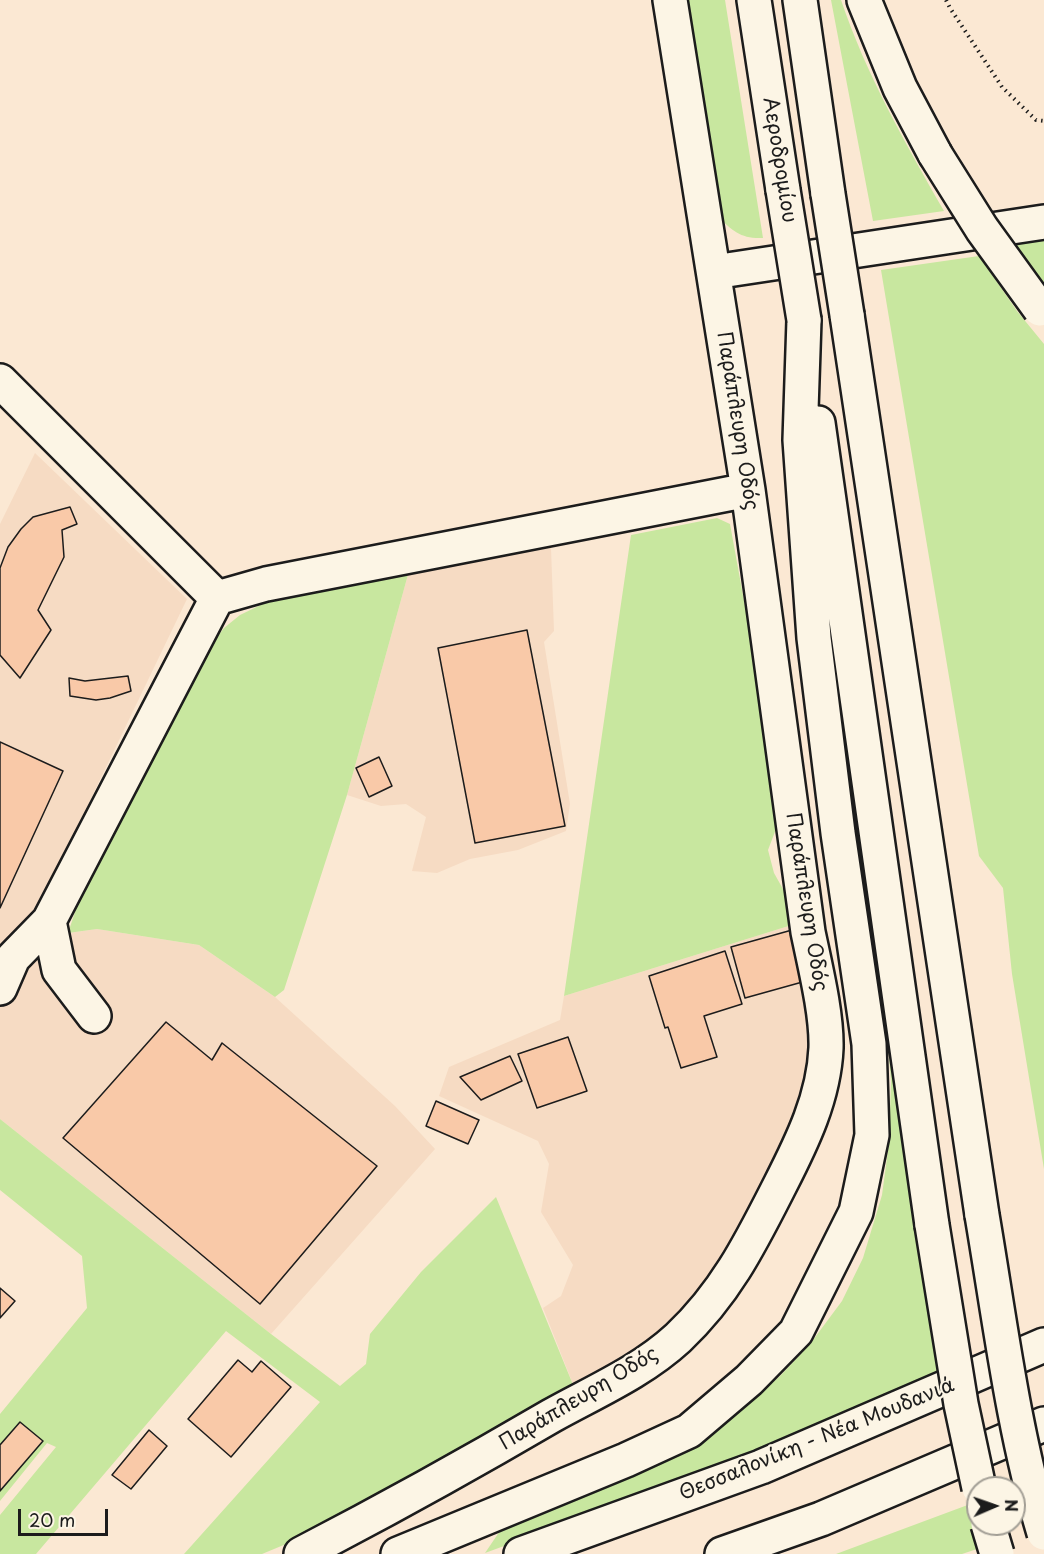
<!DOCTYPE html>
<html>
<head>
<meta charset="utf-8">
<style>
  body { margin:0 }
  #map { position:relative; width:1044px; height:1554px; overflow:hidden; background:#fbe8d3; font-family:"Playpen Sans",sans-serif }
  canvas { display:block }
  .north { position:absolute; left:966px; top:1476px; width:60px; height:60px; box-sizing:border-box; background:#fcf5e5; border:2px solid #a29e95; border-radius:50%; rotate:88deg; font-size:16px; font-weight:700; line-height:24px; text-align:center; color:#1c1c1c }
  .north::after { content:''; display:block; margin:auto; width:21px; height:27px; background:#1c1c1c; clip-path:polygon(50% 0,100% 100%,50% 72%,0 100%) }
  .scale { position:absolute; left:18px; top:1509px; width:90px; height:27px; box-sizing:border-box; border:3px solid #1c1c1c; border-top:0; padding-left:8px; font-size:18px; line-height:21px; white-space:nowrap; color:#1c1c1c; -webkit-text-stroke:4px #fcf5e5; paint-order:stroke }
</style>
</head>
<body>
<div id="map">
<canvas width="1044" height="1554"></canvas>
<div class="north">N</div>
<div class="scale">20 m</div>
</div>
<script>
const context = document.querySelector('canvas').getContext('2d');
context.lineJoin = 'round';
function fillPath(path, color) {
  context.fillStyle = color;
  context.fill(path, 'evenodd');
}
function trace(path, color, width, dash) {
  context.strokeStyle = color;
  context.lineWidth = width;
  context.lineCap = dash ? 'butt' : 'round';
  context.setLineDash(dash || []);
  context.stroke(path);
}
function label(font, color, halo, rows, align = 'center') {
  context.font = font + ' "Playpen Sans",sans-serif';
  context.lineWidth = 4.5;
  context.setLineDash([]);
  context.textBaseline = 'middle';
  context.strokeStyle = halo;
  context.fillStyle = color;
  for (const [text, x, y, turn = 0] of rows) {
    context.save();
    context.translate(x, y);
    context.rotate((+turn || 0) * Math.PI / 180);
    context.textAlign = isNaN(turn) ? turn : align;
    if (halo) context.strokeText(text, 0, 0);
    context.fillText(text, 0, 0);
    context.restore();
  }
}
const built = new Path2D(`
  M35,453L187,599L32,921L0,948V524Z
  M551,548L554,631L544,642L570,804L566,831L518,850L470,859L437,873L412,871L426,817L406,804L381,806L347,795L409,571Z
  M795,924L810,983L809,1042L807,1083L787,1142L708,1286L626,1363L576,1392L543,1308L561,1296L573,1265L541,1212L549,1164L538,1141L439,1096L449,1067L560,1020L564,996Z
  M97,929L199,945L275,997L395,1106L435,1149L271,1334L0,1119V997L8,978L68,933Z`);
const green = new Path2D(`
  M685,0H725L763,238C741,239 733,231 718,217Z
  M831,0H841C866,74 905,143 944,211L873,221Z
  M1044,233V284L1007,238Z
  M979,256L1017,311L1044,344V1169L1012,974L1003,888L979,856L881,270Z
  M717,518L730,524L763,705L777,815L776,829L768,850L774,873L788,898L795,924L564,996L631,535Z
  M409,571L347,795L284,990L275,997L199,945L97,929L68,933L79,900L207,650L224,628L240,615L273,599Z
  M846,688L946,1373L762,1451L485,1553L508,1519L690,1444L728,1421L780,1376L810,1344L842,1301L863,1258L882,1195L889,1143L891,1081L885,1012L866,887Z
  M0,1119L271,1334L340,1386L366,1364L370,1334L421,1272L496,1197L576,1392L356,1515L262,1554H184L320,1402L226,1331L36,1554H0V1515L56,1447L47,1443L0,1501V1414L87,1308L82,1256L0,1190Z
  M973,1503L983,1547L962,1554H836Z`);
const building = new Path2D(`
  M70,507L77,524L62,530L64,557L38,610L51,630L20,678L0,655V568L8,547L21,529L33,517Z
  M527,630L565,826L475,843L438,648Z
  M128,676L131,691L110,698L96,700L70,696L69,678L85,681Z
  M0,742L63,771L0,908Z
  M379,757L392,786L369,797L356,768Z
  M792,930L806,981L745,998L731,947Z
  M725,951L742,1004L704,1016L717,1057L681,1068L668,1027L665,1028L649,976Z
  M166,1022L212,1060L222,1043L377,1166L260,1304L63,1138Z
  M568,1037L587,1091L537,1108L518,1054Z
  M510,1056L522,1081L481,1100L460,1077Z
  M436,1101L479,1120L468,1144L426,1126Z
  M0,1288L15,1301L0,1318Z
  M238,1360L252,1372L261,1361L291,1387L231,1457L188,1419Z
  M20,1422L43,1441L0,1491V1445Z
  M149,1430L167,1446L131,1489L112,1475Z`);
const path = new Path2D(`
  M946,0L950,8L1002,87L1036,120L1044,121`);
const minor = new Path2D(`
  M714,272L1044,222
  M0,381L217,598
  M0,988L13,958L49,921
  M94,1016L59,970L49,921L217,598L266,584L748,490
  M301,1554C386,1510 469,1464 551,1416C594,1392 641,1372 678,1338C726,1293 751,1242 780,1185C802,1142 824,1097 826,1048C827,1014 815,966 808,932L748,490L670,0`);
const highway = new Path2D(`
  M754,0L783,190
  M800,0L828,194
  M864,0L900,88L935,154
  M847,315L982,1215
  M818,423L932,1225
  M398,1554L626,1460L689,1431L749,1380L796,1332L856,1212L872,1135L869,1044L838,833L814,638L800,440L804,320
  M521,1554L761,1467L1044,1345
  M722,1554L821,1519L1044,1424`);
const highwayBridge = new Path2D(`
  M935,154L982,229L1040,309
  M783,190L804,320
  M828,194L847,315
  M982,1215C1000,1321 1013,1430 1044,1533
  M932,1225L961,1404L979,1488
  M988,1524L997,1554`);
const streetNames = [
  ["Αεροδρομίου",779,160,81],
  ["Παράπλευρη Οδός",737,421,81],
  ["Παράπλευρη Οδός",806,902,81],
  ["Παράπλευρη Οδός",579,1399,-31],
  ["Θεσσαλονίκη - Νέα Μουδανιά",817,1440,-22]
];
fillPath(built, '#f6dbc3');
fillPath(green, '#c8e79f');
fillPath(building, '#f9c9a8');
trace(building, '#1c1c1c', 1.5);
trace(minor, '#1c1c1c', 38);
trace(highway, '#1c1c1c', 38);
trace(path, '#1c1c1c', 4, [1.5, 4.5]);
trace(minor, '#fcf5e5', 33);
trace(highway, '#fcf5e5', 33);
trace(highwayBridge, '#1c1c1c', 38, []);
trace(highwayBridge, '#fcf5e5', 33);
label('20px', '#1c1c1c', '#fcf5e5', streetNames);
</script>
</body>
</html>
